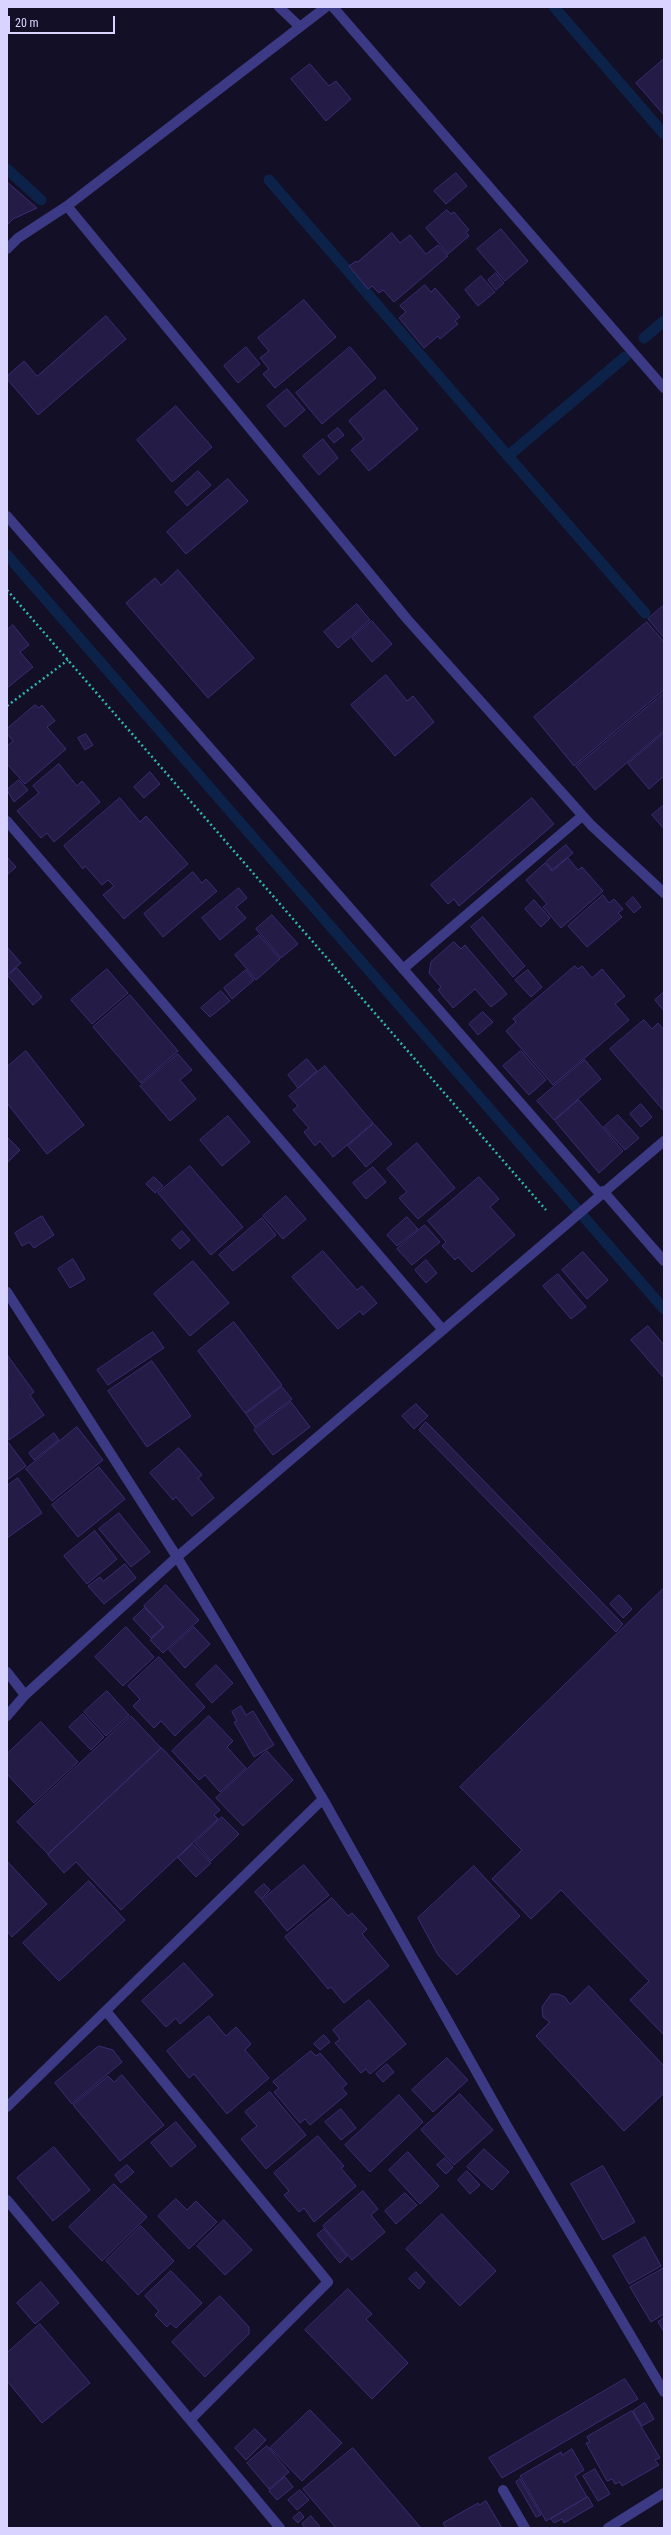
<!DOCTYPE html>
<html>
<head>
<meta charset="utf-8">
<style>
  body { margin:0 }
  #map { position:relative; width:671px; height:2535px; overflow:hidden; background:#130f26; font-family:"Roboto Condensed",sans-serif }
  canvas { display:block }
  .frame { position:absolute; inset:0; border:8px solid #d9d4ff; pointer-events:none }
  .scale { position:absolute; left:8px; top:16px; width:107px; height:18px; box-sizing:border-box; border:2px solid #d9d4ff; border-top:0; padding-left:5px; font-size:12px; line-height:14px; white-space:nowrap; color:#d9d4ff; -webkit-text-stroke:3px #130f26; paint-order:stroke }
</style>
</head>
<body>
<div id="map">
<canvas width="671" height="2535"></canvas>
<div class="frame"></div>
<div class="scale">20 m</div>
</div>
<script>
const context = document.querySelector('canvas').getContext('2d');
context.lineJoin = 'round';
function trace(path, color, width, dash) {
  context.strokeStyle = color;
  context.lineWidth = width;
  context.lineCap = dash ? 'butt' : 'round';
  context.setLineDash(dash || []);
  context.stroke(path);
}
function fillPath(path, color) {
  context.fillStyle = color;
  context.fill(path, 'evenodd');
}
const stream = new Path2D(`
  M554,7L664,134
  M7,169L41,200
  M269,180L508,456
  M644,338L664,321
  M625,357L508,456L645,613
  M7,555L664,1309`);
const building = new Path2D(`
  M664,59V115L636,83Z
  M310,64L329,86L336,81L351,99L326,121L291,79Z
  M456,173L467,186L446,204L434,191Z
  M7,182L37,208L13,219L7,225Z
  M447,210L451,214L454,212L469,230L466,232L469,236L448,254L426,228Z
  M501,229L528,261L505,281L477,249Z
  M392,233L400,243L410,235L426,254L438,245L448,256L394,302L383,290L379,293L372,286L368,289L349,266L356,261L357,262Z
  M496,273L504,283L496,290L488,280Z
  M481,276L495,292L478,306L465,290Z
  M425,285L431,292L435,288L460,317L455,321L458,324L440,339L438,336L424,348L399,318L406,312L400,306Z
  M304,300L336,337L275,388L263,374L269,369L260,358L269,351L258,338Z
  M106,316L126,339L38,415L7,379V376L24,361L37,376Z
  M246,347L260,364L238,383L224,366Z
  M350,347L376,378L322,424L296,393Z
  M287,389L305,410L285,427L267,406Z
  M385,390L418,429L369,471L351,450L364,439L349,421Z
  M176,406L212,447L172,482L137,440Z
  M338,428L344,435L334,443L328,436Z
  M323,439L338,458L319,475L303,456Z
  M198,471L211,485L187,506L175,492Z
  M228,479L248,501L186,554L167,532Z
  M178,570L254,658L208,698L126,603L155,578L161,585Z
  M357,604L370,620L338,648L324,632Z
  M664,605V638L648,619Z
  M372,621L392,644L372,662L352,638Z
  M647,622L664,642V690L574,766L534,717Z
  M13,625L29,645L20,652L33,667L7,688V630Z
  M386,675L407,701L413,696L434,722L395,756L351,705Z
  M664,693V731L595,790L576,767Z
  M35,705L39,708L42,705L55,721L47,727L66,749L25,784L7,764V746L13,741L7,734V729Z
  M664,733V776L649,789L628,764Z
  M86,734L93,745L85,750L78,738Z
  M59,764L77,786L82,781L100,802L54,842L47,833L41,838L17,811L39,793L33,786Z
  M150,772L160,784L144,798L134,787Z
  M19,780L28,790L14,802L7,790Z
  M120,798L140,822L146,816L188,864L124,919L103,895L114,886L108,880L102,885L85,866L83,869L64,846Z
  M532,798L554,824L459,906L454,899L448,904L431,885Z
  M664,805V829L652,815Z
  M566,845L573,853L552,870L546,862Z
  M7,857L16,867L7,875Z
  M568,858L578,870L582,867L603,891L561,928L543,907L547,904L526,880L545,863L552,871Z
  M193,872L202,883L206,879L217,891L163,937L144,914Z
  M239,888L247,898L236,907L246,918L220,940L202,918Z
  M603,895L609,903L614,899L623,909L618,913L622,917L587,947L568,926Z
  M633,897L641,907L634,913L626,904Z
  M534,900L550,918L541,927L525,909Z
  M272,915L298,944L281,958L256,929Z
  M483,917L525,966L513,977L471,927Z
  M259,935L280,959L256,980L235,955Z
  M454,942L461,949L465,945L507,994L491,1007L475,989L453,1008L438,990L441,987L429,973L431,962Z
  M7,947L21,963L7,975Z
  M575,966L578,969L582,966L592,978L602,969L625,996L615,1004L629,1020L553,1085L506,1031L516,1022L513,1019Z
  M17,968L42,997L33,1005L8,976Z
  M107,969L128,993L92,1024L71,1000Z
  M246,970L254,980L232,999L224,988Z
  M528,970L542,987L531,997L515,980Z
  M221,991L230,1001L210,1017L201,1008Z
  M664,992V1011L655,1000Z
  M130,995L178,1051L141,1083L93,1027Z
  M483,1012L493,1022L478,1035L469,1024Z
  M644,1020L652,1029L658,1023L664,1030L663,1110L610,1049Z
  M26,1051L84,1125L47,1154L7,1103V1067Z
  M521,1051L546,1080L529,1095L503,1066Z
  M178,1054L192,1070L180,1080L196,1099L170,1121L140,1086Z
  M307,1059L317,1071L298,1088L288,1075Z
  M585,1060L601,1079L554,1120L537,1101Z
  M325,1066L373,1123L333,1157L320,1141L315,1146L304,1132L309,1128L293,1110L298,1106L289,1096Z
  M579,1100L623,1151L599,1173L555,1121Z
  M641,1104L652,1117L641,1127L630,1114Z
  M618,1115L639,1138L625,1150L604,1127Z
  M228,1116L250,1142L222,1166L200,1140Z
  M374,1124L392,1144L366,1167L348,1146Z
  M7,1137L20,1150L7,1163Z
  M417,1143L455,1188L418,1219L399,1198L407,1192L387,1169Z
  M190,1166L243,1227L211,1255L158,1193Z
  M373,1167L386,1182L366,1199L353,1183Z
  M154,1177L163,1186L155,1193L146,1184Z
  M479,1177L499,1199L490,1207L515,1235L472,1272L458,1257L455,1260L442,1246L446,1242L428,1221Z
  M286,1196L306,1219L283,1239L263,1216Z
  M42,1216L54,1235L34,1248L29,1242L22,1246L15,1233Z
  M407,1217L418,1229L397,1246L387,1235Z
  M262,1218L276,1235L233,1271L219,1255Z
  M425,1225L440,1242L412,1265L397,1249Z
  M182,1231L190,1240L180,1249L172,1240Z
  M323,1251L357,1290L362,1286L377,1303L363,1315L360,1311L338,1329L292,1277Z
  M583,1252L608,1280L587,1299L562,1270Z
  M73,1259L85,1279L70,1288L58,1269Z
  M426,1260L437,1273L426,1283L415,1270Z
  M193,1261L229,1303L190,1336L154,1294Z
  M558,1274L586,1307L571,1319L543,1286Z
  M234,1322L282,1385L245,1413L198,1351Z
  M648,1326L664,1345L663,1377L631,1340Z
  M153,1332L164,1348L108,1385L97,1370Z
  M8,1356L34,1392L30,1395L44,1415L9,1440Z
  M152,1361L191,1416L147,1447L108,1391Z
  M282,1387L292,1399L255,1427L246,1414Z
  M291,1402L310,1427L273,1455L254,1430Z
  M416,1404L428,1416L414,1429L402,1416Z
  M426,1422L439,1435L623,1624L616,1632L499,1512L419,1430Z
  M77,1427L103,1460L52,1501L26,1469Z
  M54,1433L59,1440L34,1460L29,1453Z
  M7,1441L26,1466L7,1480Z
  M179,1448L202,1475L198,1478L214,1498L192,1516L176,1497L173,1500L150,1473Z
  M99,1467L125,1499L78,1537L52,1505Z
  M18,1478L42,1513L7,1538V1486Z
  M119,1513L150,1552L131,1567L99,1529Z
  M95,1531L117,1559L87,1584L64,1556Z
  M125,1564L136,1578L104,1604L88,1586L100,1577L103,1581Z
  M166,1585L199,1620L163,1653L150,1640L164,1627L144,1606Z
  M664,1588V2035L630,2000L649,1981L561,1890L531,1919L492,1879L522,1850L460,1787Z
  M619,1595L632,1609L623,1618L610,1604Z
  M145,1608L163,1627L151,1638L133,1619Z
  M126,1627L154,1657L123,1686L95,1657Z
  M194,1627L210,1644L185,1668L169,1650Z
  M159,1657L205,1707L175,1736L161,1721L154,1728L133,1706L140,1699L128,1686Z
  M216,1665L233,1683L212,1703L196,1685Z
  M107,1691L129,1715L106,1736L84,1712Z
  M241,1706L246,1715L253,1711L274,1745L254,1757L234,1722L237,1721L232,1712Z
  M83,1714L104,1737L91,1750L69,1727Z
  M131,1716L161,1748L48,1854L17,1822Z
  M209,1716L233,1741L227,1747L246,1768L220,1792L205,1775L199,1780L172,1751Z
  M41,1722L78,1762L34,1803L7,1774V1754Z
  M162,1748L220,1810L214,1815L218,1819L121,1910L76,1862L64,1873L48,1855Z
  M267,1751L293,1780L243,1826L216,1798Z
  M222,1817L239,1834L211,1861L195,1843Z
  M193,1844L211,1863L196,1877L178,1858Z
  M7,1861L47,1904L12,1937L7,1931Z
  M304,1865L329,1895L287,1931L262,1900Z
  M474,1866L520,1916L457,1975L438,1955L418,1918Z
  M89,1881L125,1920L59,1981L23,1943Z
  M264,1884L270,1890L261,1899L255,1892Z
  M332,1898L348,1916L352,1913L367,1929L362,1934L389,1966L344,2003L331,1987L328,1989L285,1937Z
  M184,1963L213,1995L180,2024L176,2018L166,2027L142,2001Z
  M589,1986L664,2066V2093L624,2131L536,2036L550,2022L543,2017L542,2007L551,1994H558L565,1997L570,2004Z
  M369,2000L406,2044L370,2074L366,2069L361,2073L335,2043L340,2039L333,2030Z
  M209,2016L226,2036L236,2027L251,2044L245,2050L269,2078L227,2114L194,2074L189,2078L167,2051Z
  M324,2035L330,2042L320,2050L314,2044Z
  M99,2046L113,2050L122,2062L72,2104L55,2083Z
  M311,2051L316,2056L320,2053L347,2084L342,2088L347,2094L310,2125L305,2119L300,2123L274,2092L279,2088L273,2082Z
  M447,2058L468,2080L433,2112L412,2090Z
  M387,2064L394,2072L383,2082L376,2074Z
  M122,2075L164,2125L120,2161L73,2105L108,2076L114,2082Z
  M270,2092L306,2135L266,2169L241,2139L257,2126L245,2112Z
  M460,2094L493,2130L454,2165L421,2130Z
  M399,2095L423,2122L370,2172L345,2145Z
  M341,2109L356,2128L341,2140L325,2122Z
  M176,2122L196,2146L171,2167L151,2143Z
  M318,2136L344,2166L341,2168L356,2186L314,2222L304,2208L299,2212L284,2195L289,2191L274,2173Z
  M54,2147L90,2190L53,2221L17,2178Z
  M484,2149L509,2172L492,2190L467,2167Z
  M408,2152L439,2186L420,2204L389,2170Z
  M445,2158L453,2167L446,2174L437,2165Z
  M127,2165L134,2172L121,2183L115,2175Z
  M603,2166L635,2222L603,2240L571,2184Z
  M467,2171L480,2185L470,2194L458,2180Z
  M114,2184L147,2217L102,2261L69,2227Z
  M363,2191L378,2209L371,2215L385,2232L352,2260L323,2226Z
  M405,2193L417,2205L396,2224L385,2211Z
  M176,2199L187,2210L196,2201L217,2222L189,2249L158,2216Z
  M442,2214L496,2271L460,2306L406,2249Z
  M224,2220L252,2250L225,2275L197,2246Z
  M141,2226L174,2261L138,2295L106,2261Z
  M324,2229L347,2256L340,2263L317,2235Z
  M645,2237L661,2266L629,2284L613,2256Z
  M664,2268V2314L651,2322L630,2287Z
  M171,2271L202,2303L176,2328L170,2323L167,2327L155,2315L159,2311L145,2296Z
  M416,2272L425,2282L419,2289L409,2279Z
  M41,2282L59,2303L35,2324L17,2303Z
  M348,2289L372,2314L366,2319L408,2363L372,2399L305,2330Z
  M220,2296L249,2327V2334L205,2377L172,2342Z
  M664,2318V2332L658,2322Z
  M40,2324L90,2383L42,2423L7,2381V2353Z
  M625,2379L638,2399L502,2478L489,2458Z
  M645,2403L654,2419L642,2426L633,2411Z
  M310,2410L342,2443L302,2481L270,2448Z
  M632,2411L660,2458L655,2460L659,2465L622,2486L620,2482L615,2484L612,2479L607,2481L586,2443L590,2442L587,2437Z
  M255,2429L266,2440L246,2460L235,2448Z
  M267,2446L289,2472L269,2489L247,2463Z
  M353,2448L421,2528H336L303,2489Z
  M572,2449L584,2470L575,2476L587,2497L546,2521L520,2476L561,2452L562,2455Z
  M595,2469L610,2494L598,2501L583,2476Z
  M285,2477L293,2487L277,2500L269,2491Z
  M520,2479L541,2515L536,2517L516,2482Z
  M300,2490L309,2500L297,2510L288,2500Z
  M588,2497L593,2506L564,2523L562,2519L554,2523L551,2519Z
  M486,2501L502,2528H446L443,2523L478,2503L479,2505Z
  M300,2512L304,2517L298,2523L293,2518Z
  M311,2516L321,2528H305L302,2524Z`);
const path = new Path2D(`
  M7,590L546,1210
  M7,706L68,660`);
const minor = new Path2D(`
  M279,7L299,26
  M333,7L664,388
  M67,206L407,619L591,825L664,893
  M7,249L18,238L67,206L326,7
  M7,516L600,1194
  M7,821L443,1330
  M403,969L582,816
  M603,1191L664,1261
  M7,1292L177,1557L323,1799L507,2126L664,2392
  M7,1672L25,1695
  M7,1716L25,1695L177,1557L664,1141
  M106,2011L328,2282L190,2420
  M7,2107L323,1799
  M7,2200L280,2528
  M503,2490L525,2528
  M608,2528L664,2493`);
trace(stream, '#0c2248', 11);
fillPath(building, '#241b47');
trace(building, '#3b2d73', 1);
trace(path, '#2fb8b0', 2.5, [2, 3]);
trace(minor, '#3d3a85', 10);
</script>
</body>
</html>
